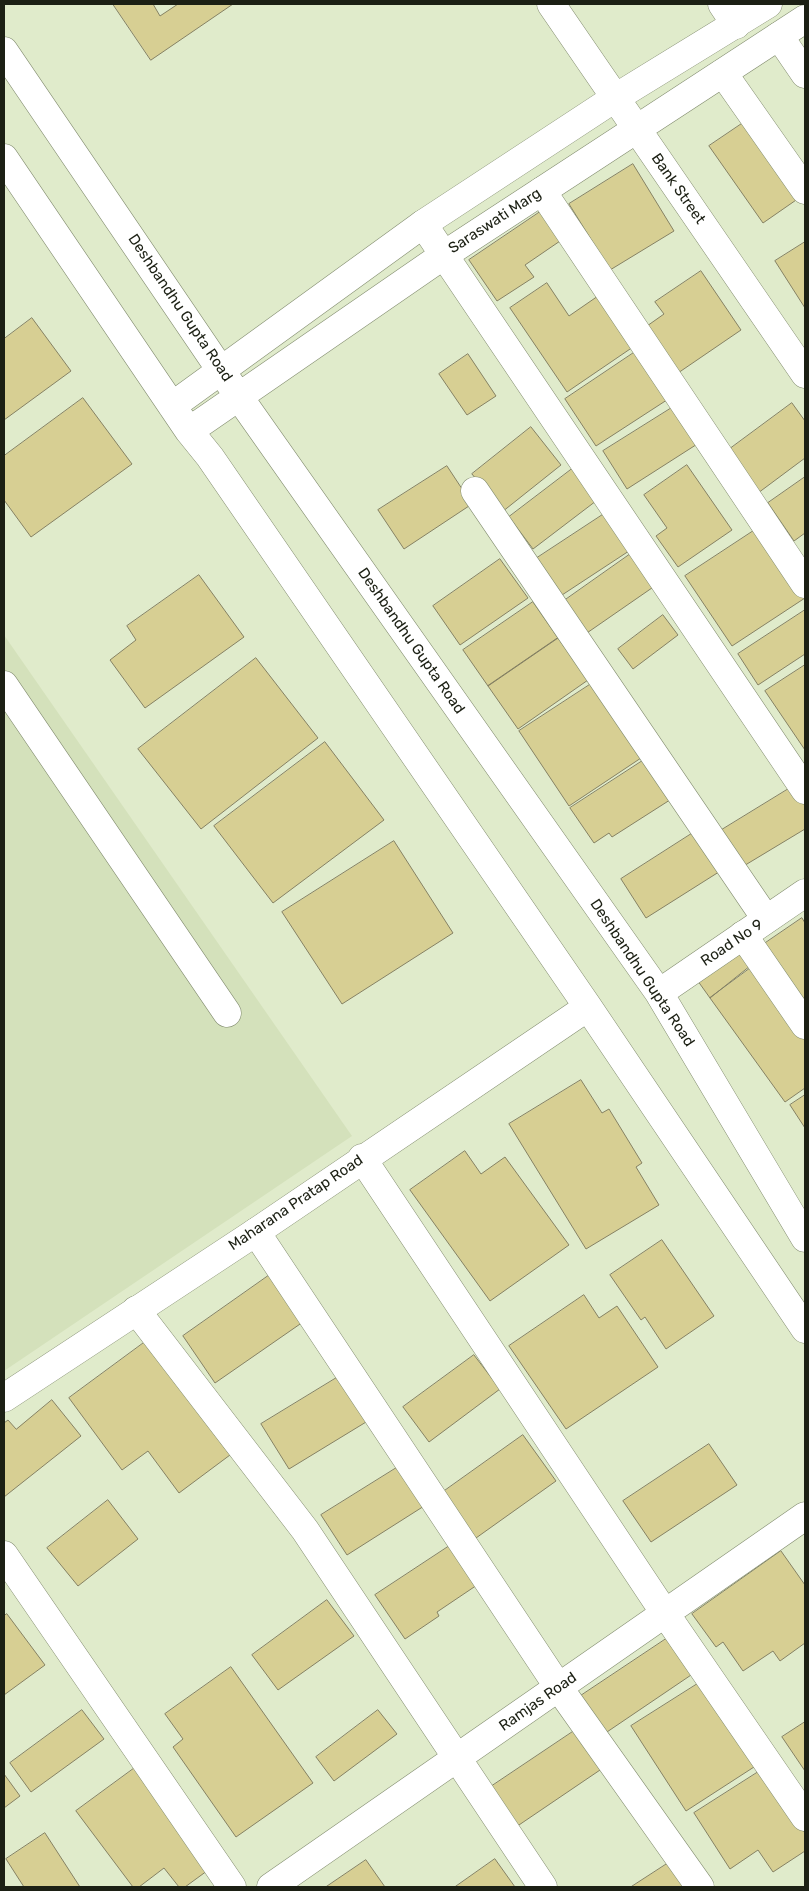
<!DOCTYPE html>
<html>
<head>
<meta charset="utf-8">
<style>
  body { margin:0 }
  #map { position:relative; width:809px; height:1891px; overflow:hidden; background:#e0ebcb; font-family:Rubik,sans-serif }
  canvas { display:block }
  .frame { position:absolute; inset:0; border:5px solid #1c2014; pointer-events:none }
</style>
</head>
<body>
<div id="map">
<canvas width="809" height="1891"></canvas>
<div class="frame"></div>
</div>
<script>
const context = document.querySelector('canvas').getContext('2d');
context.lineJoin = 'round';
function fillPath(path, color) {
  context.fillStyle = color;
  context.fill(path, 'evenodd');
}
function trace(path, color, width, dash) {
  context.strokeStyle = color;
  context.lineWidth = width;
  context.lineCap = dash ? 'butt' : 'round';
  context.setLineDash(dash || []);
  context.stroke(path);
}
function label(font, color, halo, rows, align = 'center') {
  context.font = font + ' Rubik,sans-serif';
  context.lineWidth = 4;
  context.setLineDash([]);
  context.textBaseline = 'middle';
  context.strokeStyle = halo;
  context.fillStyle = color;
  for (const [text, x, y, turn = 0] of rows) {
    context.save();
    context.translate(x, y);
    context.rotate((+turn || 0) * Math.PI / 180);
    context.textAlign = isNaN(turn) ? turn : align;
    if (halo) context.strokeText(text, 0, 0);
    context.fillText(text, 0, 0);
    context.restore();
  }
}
const built = new Path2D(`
  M4,635L352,1136L4,1371Z`);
const building = new Path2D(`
  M113,4H153L160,16L178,4H233L151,60Z
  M746,121L799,198L763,223L709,146Z
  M633,164L674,231L610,270L569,204Z
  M543,210L563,239L525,265L534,277L497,301L469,260Z
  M805,242V308L775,261Z
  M701,271L741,330L678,373L647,326L664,314L655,302Z
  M547,283L569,316L598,296L633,347L567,392L510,308Z
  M32,318L71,371L4,420V339Z
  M641,348L673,396L596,446L565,399Z
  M468,354L496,396L467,415L439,374Z
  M83,398L132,464L31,537L4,500V456Z
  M792,403L805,421V458L754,496L723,454Z
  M678,404L702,441L627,489L603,451Z
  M531,427L561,465L502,512L472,474Z
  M687,465L732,530L678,567L656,536L667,528L644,495Z
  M447,466L472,504L404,549L378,510Z
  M572,469L596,501L533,549L509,517Z
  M805,477V533L794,541L768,503Z
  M607,512L632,549L562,595L537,558Z
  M758,528L805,598L732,646L685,576Z
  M639,548L662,581L584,635L561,603Z
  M500,559L528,598L460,645L433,606Z
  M199,575L244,637L145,708L110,660L136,640L127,626Z
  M533,602L558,638L488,686L463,650Z
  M805,610V654L758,685L738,654Z
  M663,615L678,635L633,669L618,649Z
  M558,638L588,680L518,729L488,686Z
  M256,658L318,738L201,829L138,749Z
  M805,665V750L765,691Z
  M591,684L641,758L569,806L519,731Z
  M325,742L384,820L273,903L214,826Z
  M647,758L673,798L612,837L609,833L594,843L570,808Z
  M795,785L805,803V829L742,867L720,831Z
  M696,831L722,870L646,918L621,879Z
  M394,841L453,933L342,1004L282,912Z
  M802,918L805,923V1001L764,944Z
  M738,943L755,962L710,998L695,977Z
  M756,964L805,1032V1088L785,1102L710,998Z
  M581,1080L602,1113L609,1109L642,1163L636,1167L659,1205L586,1249L509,1124Z
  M805,1095V1128L790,1105Z
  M465,1151L481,1174L505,1157L569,1245L490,1301L410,1190Z
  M662,1240L714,1316L666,1349L645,1317L641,1320L610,1275Z
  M271,1274L303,1322L215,1383L183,1336Z
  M584,1295L599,1318L617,1306L658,1367L566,1429L509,1346Z
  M145,1342L230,1455L179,1493L148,1451L122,1470L69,1398Z
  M474,1355L500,1389L429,1442L403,1407Z
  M343,1374L371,1419L289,1469L261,1424Z
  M52,1400L81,1436L4,1497V1423L8,1420L16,1429Z
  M523,1435L556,1481L476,1538L443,1492Z
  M709,1444L737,1485L651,1542L623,1501Z
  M406,1462L432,1501L347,1555L321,1515Z
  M108,1500L138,1539L78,1586L47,1548Z
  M457,1541L483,1581L437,1612L439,1616L405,1639L375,1595Z
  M781,1551L805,1585V1643L780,1661L773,1651L743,1671L723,1642L716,1647L692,1614Z
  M327,1600L354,1636L278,1690L252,1655Z
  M7,1614L45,1665L4,1695V1616Z
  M672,1635L697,1671L604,1734L579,1697Z
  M231,1667L313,1783L236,1837L173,1747L183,1739L165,1714Z
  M699,1683L754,1767L686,1811L631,1726Z
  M82,1710L104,1739L31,1792L10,1763Z
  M378,1710L397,1734L334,1781L316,1757Z
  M805,1722V1771L782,1737Z
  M577,1729L603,1768L516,1827L489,1788Z
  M136,1767L211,1868L185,1887H179L164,1868L139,1887H133L76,1811Z
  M763,1769L805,1833V1851L773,1872L758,1850L730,1869L694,1813Z
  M4,1774L20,1796L4,1808Z
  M45,1833L80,1887H24L6,1859Z
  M495,1859L515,1887H455Z
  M366,1860L385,1887H326Z
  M673,1860L692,1887H631Z`);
const street = new Path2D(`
  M722,4L736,25
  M779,36L805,74
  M723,73L805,190
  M542,191L805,584
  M423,224L805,790
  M475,491L766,919
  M4,685L227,1013
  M743,935L805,1025
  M362,1158L656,1600L805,1817
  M256,1232L559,1688L700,1887
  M136,1310L305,1530L543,1887
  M4,1555L232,1887
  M271,1887L805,1516`);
const secondary = new Path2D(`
  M551,4L805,374
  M4,51L239,397L659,993L805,1238
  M4,158L189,431L210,457L588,1007L805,1329
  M172,406L423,224L615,98L768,4
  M189,431L444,255L805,19
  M659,993L805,893
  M4,1398L256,1232L588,1007`);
const streetNames = [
  ["Bank Street",678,189,55],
  ["Saraswati Marg",495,221,-33],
  ["Deshbandhu Gupta Road",180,308,56],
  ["Deshbandhu Gupta Road",411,641,55],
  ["Road No 9",732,943,-34],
  ["Deshbandhu Gupta Road",642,973,56],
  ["Maharana Pratap Road",296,1203,-34],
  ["Ramjas Road",538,1702,-35]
];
fillPath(built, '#d4e1bb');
fillPath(building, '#d7cf93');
trace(building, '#858163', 1);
trace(street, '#838d70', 29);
trace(secondary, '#838d70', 29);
trace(street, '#fff', 28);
trace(secondary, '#fff', 28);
label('15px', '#1c2014', '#fff', streetNames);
</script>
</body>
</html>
